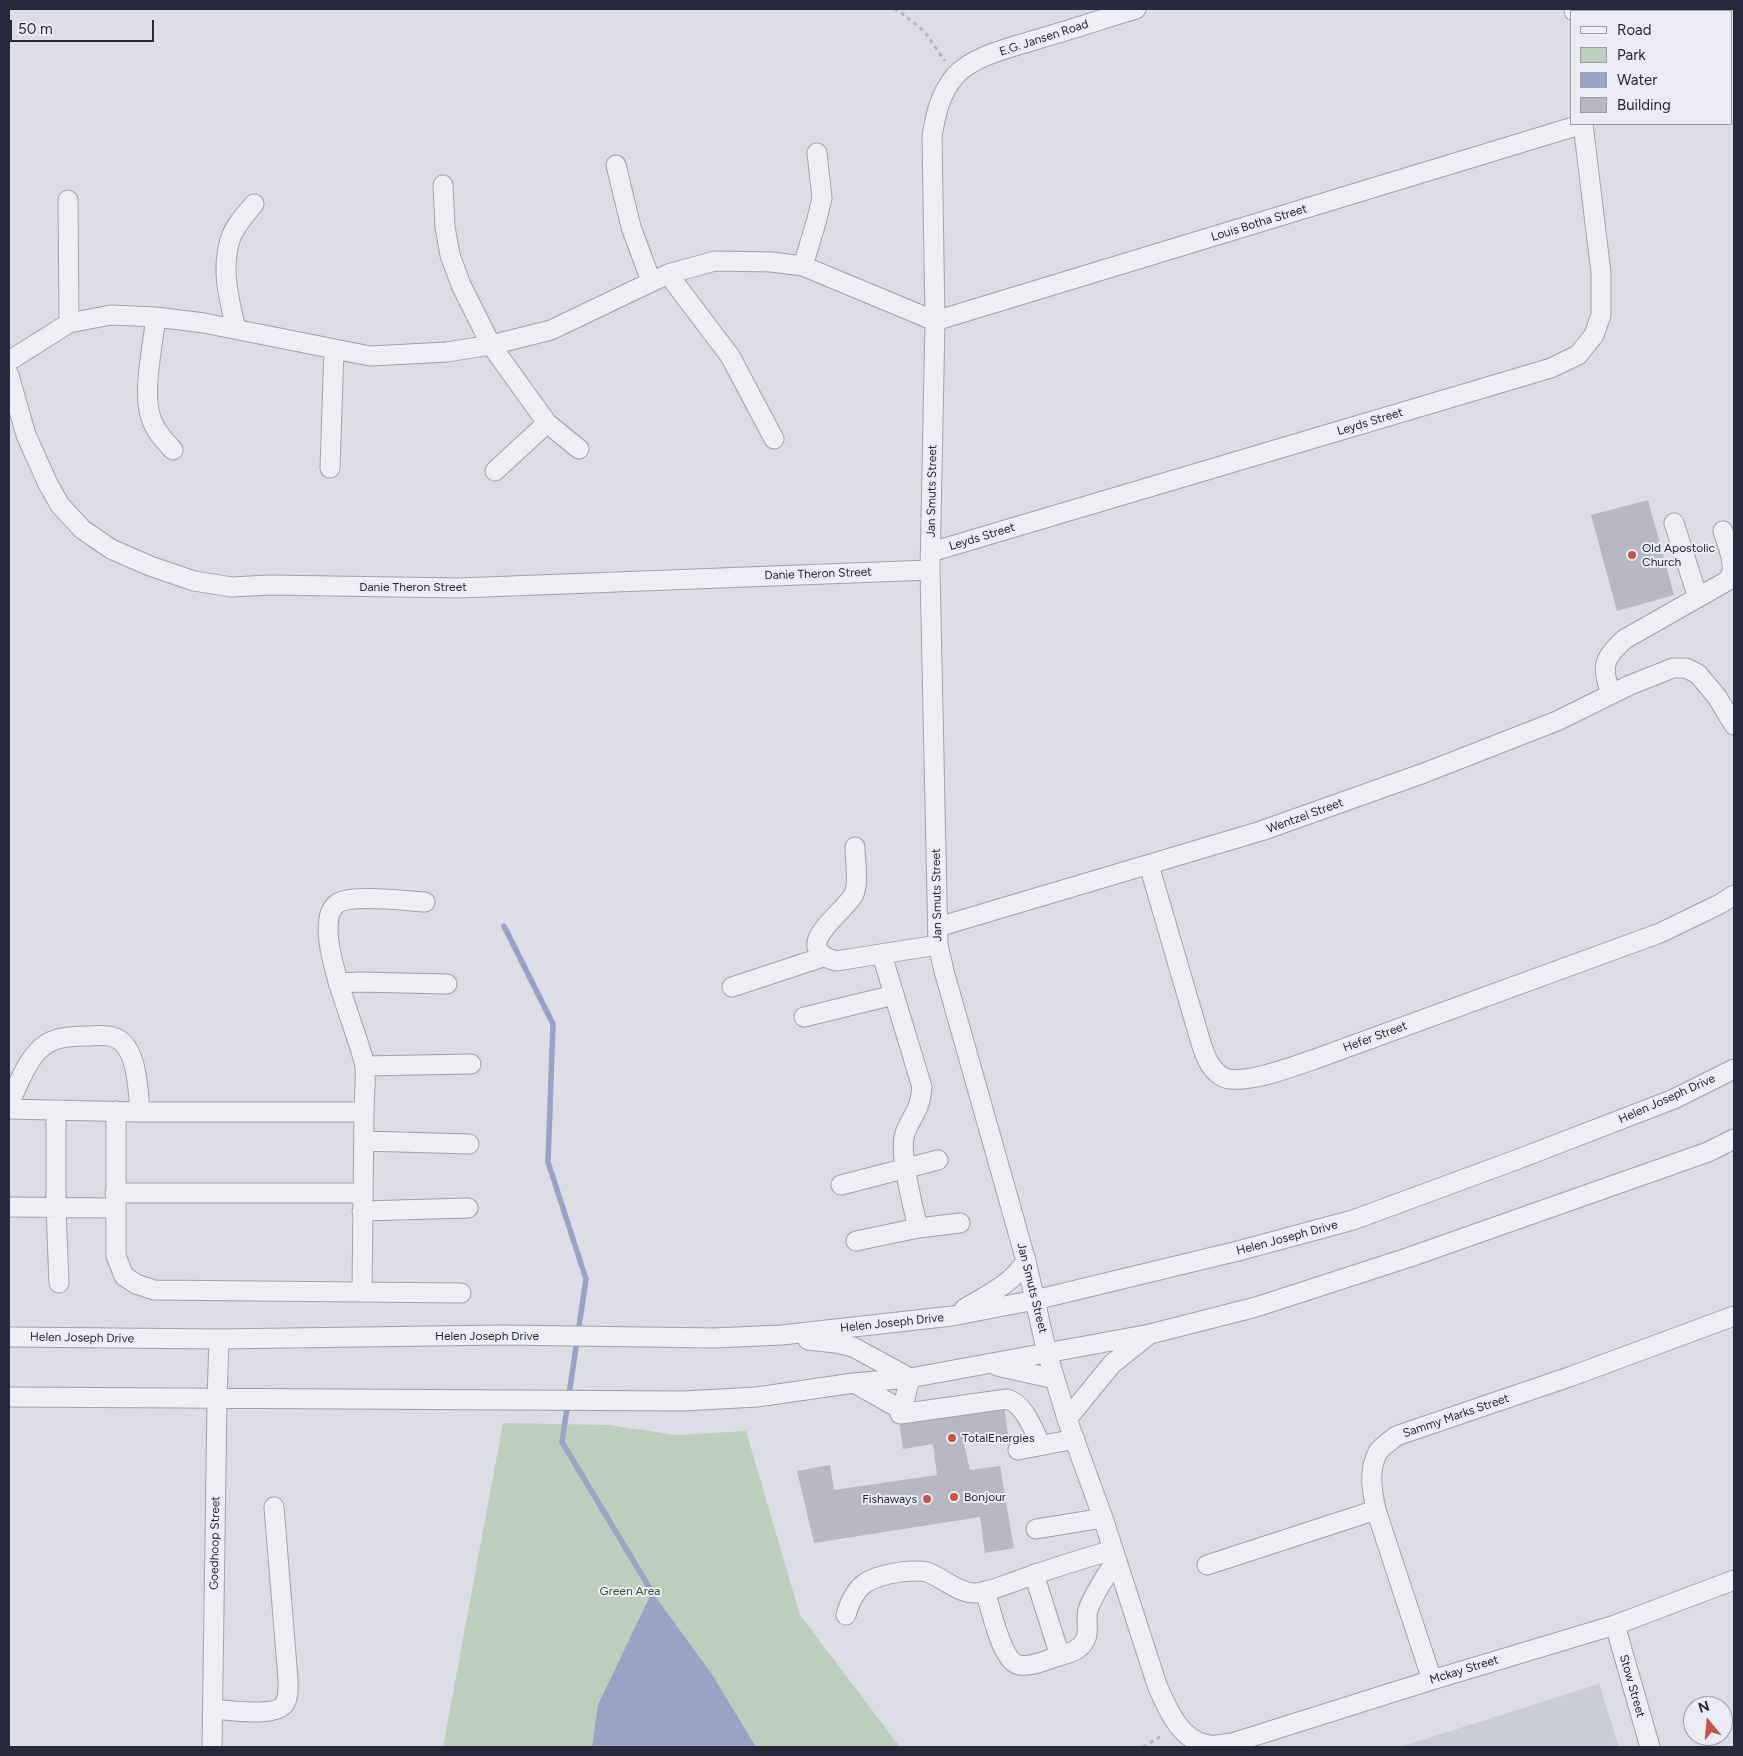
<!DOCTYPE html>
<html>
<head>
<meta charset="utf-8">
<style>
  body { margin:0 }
  #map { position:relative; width:1743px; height:1756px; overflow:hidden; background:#dcdde5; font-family:Figtree,sans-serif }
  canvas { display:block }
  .frame { position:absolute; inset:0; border:10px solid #27293a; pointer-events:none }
  .legend { position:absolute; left:1570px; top:10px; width:162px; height:115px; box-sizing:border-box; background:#ebecf3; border:1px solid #9d9ea9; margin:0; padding:6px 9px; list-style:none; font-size:15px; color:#27293a }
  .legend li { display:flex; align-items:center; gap:10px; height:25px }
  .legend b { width:25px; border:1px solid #9d9ea9 }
  .north { position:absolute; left:1683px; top:1696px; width:50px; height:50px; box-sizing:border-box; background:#ebecf3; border:1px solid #9d9ea9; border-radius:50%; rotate:343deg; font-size:14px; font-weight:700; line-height:20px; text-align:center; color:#27293a }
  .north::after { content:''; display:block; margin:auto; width:18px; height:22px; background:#c35448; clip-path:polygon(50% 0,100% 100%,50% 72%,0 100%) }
  .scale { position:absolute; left:10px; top:20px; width:144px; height:22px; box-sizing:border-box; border:2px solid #27293a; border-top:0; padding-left:6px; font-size:15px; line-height:18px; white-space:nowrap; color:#27293a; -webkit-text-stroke:4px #ebecf3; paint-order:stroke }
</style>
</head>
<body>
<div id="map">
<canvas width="1743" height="1756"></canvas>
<div class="frame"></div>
<ul class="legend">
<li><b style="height:6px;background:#eeeff4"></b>Road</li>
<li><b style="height:14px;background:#becebe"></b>Park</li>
<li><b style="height:14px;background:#99a3c3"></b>Water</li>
<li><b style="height:14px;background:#b7b8c4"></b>Building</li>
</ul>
<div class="north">N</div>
<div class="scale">50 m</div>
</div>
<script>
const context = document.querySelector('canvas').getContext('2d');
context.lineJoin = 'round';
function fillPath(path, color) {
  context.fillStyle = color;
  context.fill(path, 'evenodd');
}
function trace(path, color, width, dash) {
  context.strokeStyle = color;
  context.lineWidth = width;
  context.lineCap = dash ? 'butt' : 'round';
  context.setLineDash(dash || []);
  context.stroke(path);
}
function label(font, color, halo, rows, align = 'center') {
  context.font = font + ' Figtree,sans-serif';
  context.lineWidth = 4;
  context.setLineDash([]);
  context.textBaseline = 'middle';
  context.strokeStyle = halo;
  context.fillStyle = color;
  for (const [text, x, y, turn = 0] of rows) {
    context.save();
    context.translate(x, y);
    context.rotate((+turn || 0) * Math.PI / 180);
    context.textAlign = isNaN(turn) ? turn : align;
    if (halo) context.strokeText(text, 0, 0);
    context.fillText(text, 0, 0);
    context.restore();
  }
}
const built = new Path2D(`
  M1599,1684L1619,1747H1400Z`);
const green = new Path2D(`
  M503,1423L609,1425L676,1435L746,1431L800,1615L900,1747H443Z`);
const water = new Path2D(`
  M652,1592L711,1673L756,1747H592L598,1705Z`);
const stream = new Path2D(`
  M504,926L553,1024L548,1162L586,1279L562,1442L652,1592`);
const building = new Path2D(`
  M1648,500L1674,595L1617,611L1591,515Z
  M1004,1406L1008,1434L963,1440L970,1470L1000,1466L1014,1548L985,1553L980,1517L814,1543L797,1471L830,1465L834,1490L937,1475L933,1444L903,1449L899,1421Z`);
const path = new Path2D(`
  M894,9L899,11L924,31L945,61
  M1143,1747L1163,1735`);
const minor = new Path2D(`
  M1136,9C1106,18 1076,28 1045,37C1017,46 975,54 955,76C940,94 936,113 932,136L935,321L930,570L938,945L944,971L1026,1261L1047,1353L1055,1379L1067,1419L1103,1518L1157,1685C1167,1708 1180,1741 1209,1745C1216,1746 1225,1743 1232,1743L1432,1680L1615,1625L1734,1580
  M1574,9V11
  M616,165L631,227L651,281
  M443,185L445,227L450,255L461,285L491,345L547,423L579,449
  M68,200L69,323
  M803,266L817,219L822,198L817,153
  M668,274L730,356L774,439
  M156,317C153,344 142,393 151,418C155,431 164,440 173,450
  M236,329C229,299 221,270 230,240C234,226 246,214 254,204
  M9,361L69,323L111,315L156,317L204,323L370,356L447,352L491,345L551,330L668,274L715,261L772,262L803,266L935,321L1583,124
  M9,375L26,435L48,484L60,505L82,529L111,549L150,566L194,581L232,587L270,585L459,588L930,570
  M330,468L334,349
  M495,471L547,423
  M1674,523L1698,598
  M931,552L1551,368L1578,355L1594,335L1601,315V273L1583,124
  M1611,694C1601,667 1603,658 1625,639L1727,581C1739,569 1727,545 1723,531
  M855,847C855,859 859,883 854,894C844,914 788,947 836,961L938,945
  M1149,865L1201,1043C1205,1055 1209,1068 1221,1076C1239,1088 1298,1065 1318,1058L1660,933L1720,904L1734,895
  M938,927L1261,831L1424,773L1557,721L1630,685L1673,668H1686L1698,674L1717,697L1734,725
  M338,983L360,982L447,984
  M732,987L823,957
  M804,1017L894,995
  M365,1066L471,1064
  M9,1103C18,1086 28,1056 45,1045C55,1037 73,1036 86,1036C94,1036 105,1034 113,1037C138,1044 138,1091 140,1112
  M9,1109L140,1112H364L362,1292
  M56,1111V1208L59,1283
  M116,1111V1256L124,1276L136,1284L154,1290L461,1293
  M364,1112C364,1098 366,1081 365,1067C361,1037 306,923 338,903C352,894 407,901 425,902
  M364,1141L469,1144
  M841,1185L938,1160
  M115,1193H362
  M9,1207L115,1208
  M362,1211L468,1208
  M918,1228L960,1223
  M856,1241L918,1228C913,1206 900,1158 904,1137C906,1128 911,1121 915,1113C920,1105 921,1096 922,1087L882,955
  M964,1309C987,1295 1012,1284 1026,1261
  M9,1337L219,1339L503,1335L714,1338L782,1335L952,1316L1035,1300L1238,1251L1353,1220L1521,1158L1674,1099L1734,1069
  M808,1340L836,1343L853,1347L910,1378L902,1410L854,1383
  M997,1366L1055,1379
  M9,1397L683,1401L757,1397L854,1383L910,1378L1150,1334L1256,1307L1410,1257L1708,1152L1734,1139
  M900,1414L1007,1399C1025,1404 1033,1430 1041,1445
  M1067,1419L1112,1364L1147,1336
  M1018,1450L1075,1439
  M1036,1529L1103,1518
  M1207,1565L1376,1510
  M1034,1574L1060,1656
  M985,1591C991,1608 1001,1661 1019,1665C1029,1667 1043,1662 1053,1658C1064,1654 1080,1652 1085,1640C1090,1632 1085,1619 1088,1610C1092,1596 1108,1573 1116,1560
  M846,1615C855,1583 869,1577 900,1572C909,1571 919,1570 927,1572C943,1578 958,1593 975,1593C987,1593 1007,1584 1019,1580C1050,1569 1081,1559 1113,1550
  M1615,1625L1650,1747
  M1432,1680L1376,1510C1372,1491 1368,1470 1378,1452C1382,1446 1391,1441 1396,1436L1572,1376L1734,1316
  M213,1709C228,1710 277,1718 285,1703C289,1696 288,1687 288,1679L274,1507
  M212,1747L217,1399L219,1339`);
const markers = [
  [1632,555,5,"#c35448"],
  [952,1438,5,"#c35448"],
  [954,1497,5,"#c35448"],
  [927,1499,5,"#c35448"]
];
const streetNames = [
  ["E.G. Jansen Road",1044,38,-18],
  ["Louis Botha Street",1259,223,-17],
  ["Leyds Street",1370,422,-17],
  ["Jan Smuts Street",932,491,-89],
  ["Leyds Street",982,537,-17],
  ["Danie Theron Street",818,574,-2],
  ["Danie Theron Street",413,587],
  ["Wentzel Street",1305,816,-20],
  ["Jan Smuts Street",937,895,-91],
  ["Hefer Street",1375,1037,-20],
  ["Helen Joseph Drive",1667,1099,-24],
  ["Helen Joseph Drive",1287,1238,-15],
  ["Jan Smuts Street",1032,1288,76],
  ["Helen Joseph Drive",892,1323,-6],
  ["Helen Joseph Drive",487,1336],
  ["Helen Joseph Drive",82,1338,1],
  ["Sammy Marks Street",1456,1416,-19],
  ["Goedhoop Street",215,1543,-89],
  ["Mckay Street",1464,1670,-17],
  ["Stow Street",1632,1686,74]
];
const poiNames = [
  ["Old Apostolic",1642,548],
  ["Church",1642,562],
  ["TotalEnergies",962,1438],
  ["Bonjour",964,1497],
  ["Fishaways",917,1499,"right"]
];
const parkNames = [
  ["Green Area",630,1591]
];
fillPath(built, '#caccd6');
fillPath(green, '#becebe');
fillPath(water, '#99a3c3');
trace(stream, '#99a3c3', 5.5);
fillPath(building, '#b7b8c4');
trace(minor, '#a2a3ae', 21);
trace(path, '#b6b8c0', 3, [4, 4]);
trace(minor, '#eeeff4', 19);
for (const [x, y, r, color] of markers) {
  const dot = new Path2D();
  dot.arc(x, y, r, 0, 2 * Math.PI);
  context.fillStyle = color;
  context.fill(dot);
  trace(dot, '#ebecf3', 2);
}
label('12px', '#27293a', '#ebecf3', streetNames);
label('12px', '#27293a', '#ebecf3', poiNames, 'left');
label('12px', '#355537', '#ebecf3', parkNames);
</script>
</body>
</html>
